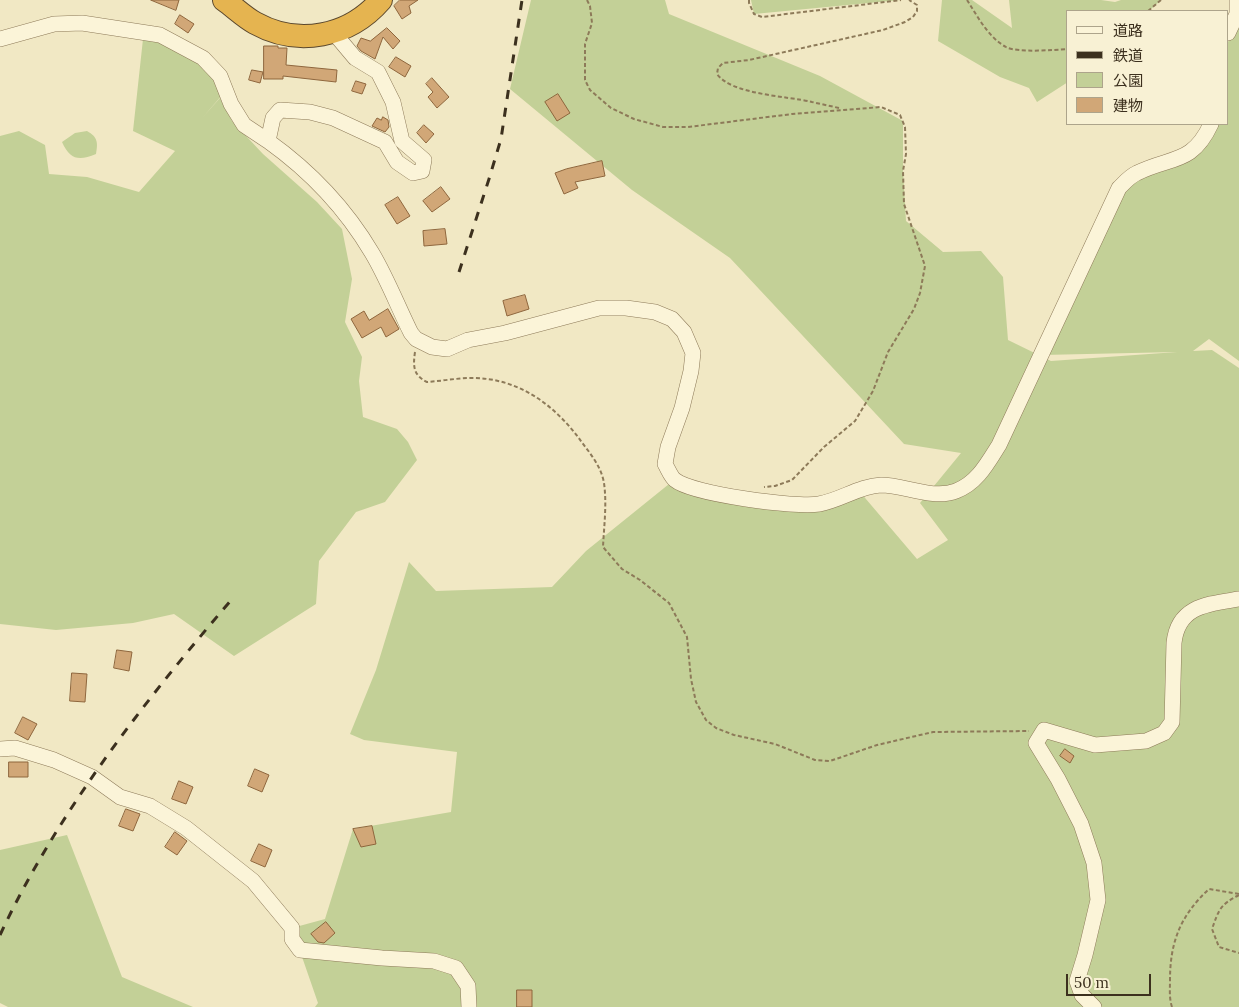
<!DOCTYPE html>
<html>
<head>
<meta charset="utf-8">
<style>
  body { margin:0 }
  #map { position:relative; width:1239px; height:1007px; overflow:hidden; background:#f1e8c4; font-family:Lora,"Noto Sans JP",serif }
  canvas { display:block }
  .legend { position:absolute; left:1066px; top:10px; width:162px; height:115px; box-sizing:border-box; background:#f8f1d4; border:1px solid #ada48b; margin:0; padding:6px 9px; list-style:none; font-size:15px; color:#3c301e }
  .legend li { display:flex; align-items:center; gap:10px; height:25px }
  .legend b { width:25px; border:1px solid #ada48b }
  .scale { position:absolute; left:1066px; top:974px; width:85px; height:22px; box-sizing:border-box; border:2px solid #3c301e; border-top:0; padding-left:6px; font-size:15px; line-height:18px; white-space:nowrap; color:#3c301e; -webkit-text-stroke:4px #f8f1d4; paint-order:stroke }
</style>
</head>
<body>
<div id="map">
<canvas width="1239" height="1007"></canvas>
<ul class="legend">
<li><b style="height:6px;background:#fbf4d8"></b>道路</li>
<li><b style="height:6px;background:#3c301e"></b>鉄道</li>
<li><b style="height:14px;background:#c3d097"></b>公園</li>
<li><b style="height:14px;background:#d1a777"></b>建物</li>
</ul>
<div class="scale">50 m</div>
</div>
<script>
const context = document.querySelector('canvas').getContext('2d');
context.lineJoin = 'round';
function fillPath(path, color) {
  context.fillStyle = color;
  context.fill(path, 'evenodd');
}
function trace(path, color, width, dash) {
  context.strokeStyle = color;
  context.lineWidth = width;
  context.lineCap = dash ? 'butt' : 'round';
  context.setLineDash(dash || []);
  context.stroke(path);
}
const green = new Path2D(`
  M531,0H665L669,14L820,76L903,121V171L906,221L943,252L981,251L1003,277L1008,340L1051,361L1177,352L1042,355L1119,188L1195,149L1202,124H1228V42L1239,15V361L1209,339L1193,351L1212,350L1239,368V1007H315L318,1003L292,928L325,919L353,829L451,812L457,752L364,740L350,734L376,670L409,562L436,591L552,587L586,551L674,480L820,504L860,492L917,559L948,540L920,503L961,453L904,444L730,258L632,190L510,89Z
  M751,0H900L754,14Z
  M942,0H972L1012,28L1009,0H1101L1115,2L1121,0H1161L1149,11H1068V82L1037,102L1029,88L1000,77L938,41Z
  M157,38L199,61L215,76L223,94L203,117L220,98L232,121L263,154L317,202L342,229L352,279L345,322L362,357L359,381L363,417L397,429L408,442L417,460L385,502L356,512L319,561L316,604L234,656L174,614L133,623L56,630L0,624V136L19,131L45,145L49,174L87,177L139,192L175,151L133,131L143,39Z
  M87,131C98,137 98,143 96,154C79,161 70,160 62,142L75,133Z
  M67,835L122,977L193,1007H8L0,1003V850Z`);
const building = new Path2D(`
  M151,0H179L176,10Z
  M400,0H418L409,6L411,13L402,19L394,6Z
  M180,15L194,24L188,33L175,24Z
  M387,28L400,41L393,49L383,37L375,59L361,51L357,46L361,38L370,41Z
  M264,46H278V48H287L286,65L337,70L336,82L283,76V79H264Z
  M396,57L411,66L405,77L389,67Z
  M252,70L263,72L260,83L249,80Z
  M432,78L449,97L437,108L428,97L433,92L426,84Z
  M356,81L366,84L362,94L352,91Z
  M558,94L570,113L557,121L545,102Z
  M383,117L388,120L389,127L385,132L372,126L377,118L381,120Z
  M424,125L434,134L426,143L417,133Z
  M602,161L605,176L575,182L578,188L564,194L555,173L566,169Z
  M441,187L450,199L432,212L423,201Z
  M398,197L410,216L397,224L385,205Z
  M445,229L447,244L424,246L423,231Z
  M525,295L529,309L507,316L503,301Z
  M388,309L399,329L386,337L381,327L362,338L351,319L364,311L369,320Z
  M117,650L132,652L129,671L114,668Z
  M72,673L87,674L85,702L70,701Z
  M23,717L37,724L28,740L15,733Z
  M1065,749L1074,756L1070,763L1060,756Z
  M9,762H28V777H9Z
  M255,769L269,775L262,792L248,786Z
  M179,781L193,787L186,804L172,799Z
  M126,809L140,814L133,831L119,826Z
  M372,826L376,844L361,847L353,829Z
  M175,832L187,841L177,855L165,847Z
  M259,844L272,850L265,867L251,861Z
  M326,922L335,933L324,943L318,942L311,934Z
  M517,990H532V1007H517Z`);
const path = new Path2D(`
  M587,0L590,6L592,23L585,44V80L590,90L611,108L634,119L663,127H688L792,114L881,107L900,115L905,127L906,154L903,171L904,204L925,266L920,293L914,309L888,352L873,391L855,421L824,447L792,480L775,486L764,487
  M749,0V3L754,14L762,17L901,0
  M967,0C978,17 988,37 1006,47C1017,53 1054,50 1068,49
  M1148,11L1161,0
  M839,108C830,106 821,104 812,102C788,96 732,95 717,74L718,68L723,63L749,60L883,30L905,22L913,17L917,11V5L909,0
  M415,352C413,366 413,375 427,382C442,381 457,378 472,378C517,378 552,403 578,437C588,451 601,465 604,483C607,504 604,526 603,547L622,569L640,580L669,603L687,637L691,679L696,702L706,720L716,728L734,735L775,744L815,760L830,761L877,745L933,732L1029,731
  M1239,895C1220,905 1219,909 1212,929L1219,947L1239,953
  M1172,1007C1169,998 1170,989 1170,980C1170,941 1181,915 1209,889L1239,894`);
const minor = new Path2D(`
  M334,33L355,58L378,72L393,102L402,141L424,160L422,171L413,173L397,162L385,142L333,118L310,112L280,110L273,118L268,141C310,171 346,209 372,253C387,278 398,307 411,333L416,339L432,347L447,349L468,340L505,333L599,308H626L655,312L672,319L684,332L693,353L691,371L682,408L668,447L665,464C668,469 671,477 675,480C692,494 796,508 819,504C841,500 859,486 881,485C904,485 933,500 956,491C977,483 987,464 999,445L1119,188C1124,183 1130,176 1137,173C1171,156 1192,165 1211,124
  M1228,33L1237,14V0
  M0,39L54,24L82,23L160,35L203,58L220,76L231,104L244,125L268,141
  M0,749L15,748L54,760L92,777L120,797L150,806L186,828L253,881L292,928V939L300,950L382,958L434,961L456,968L468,986L469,1007
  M1094,1007L1082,995L1077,981L1085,955L1098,900L1094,863L1081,824L1058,779L1036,743L1044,730L1095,745L1146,741L1164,733L1172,722L1174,643C1178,605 1209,604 1239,599`);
const highway = new Path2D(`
  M224,0C234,7 244,17 255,23C298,47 349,37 381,0`);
const rail = new Path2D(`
  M459,272L489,179L501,139L522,0
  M0,935C57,813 145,700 233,598`);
fillPath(green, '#c3d097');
fillPath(building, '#d1a777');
trace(building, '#8e663d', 1);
trace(minor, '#8d7a59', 16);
trace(highway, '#5a472d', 24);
trace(path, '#8d7a59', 2, [4, 2.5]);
trace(minor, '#fbf4d8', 15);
trace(highway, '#e5b450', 22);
trace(rail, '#3c301e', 3, [9, 9]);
</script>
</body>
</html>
